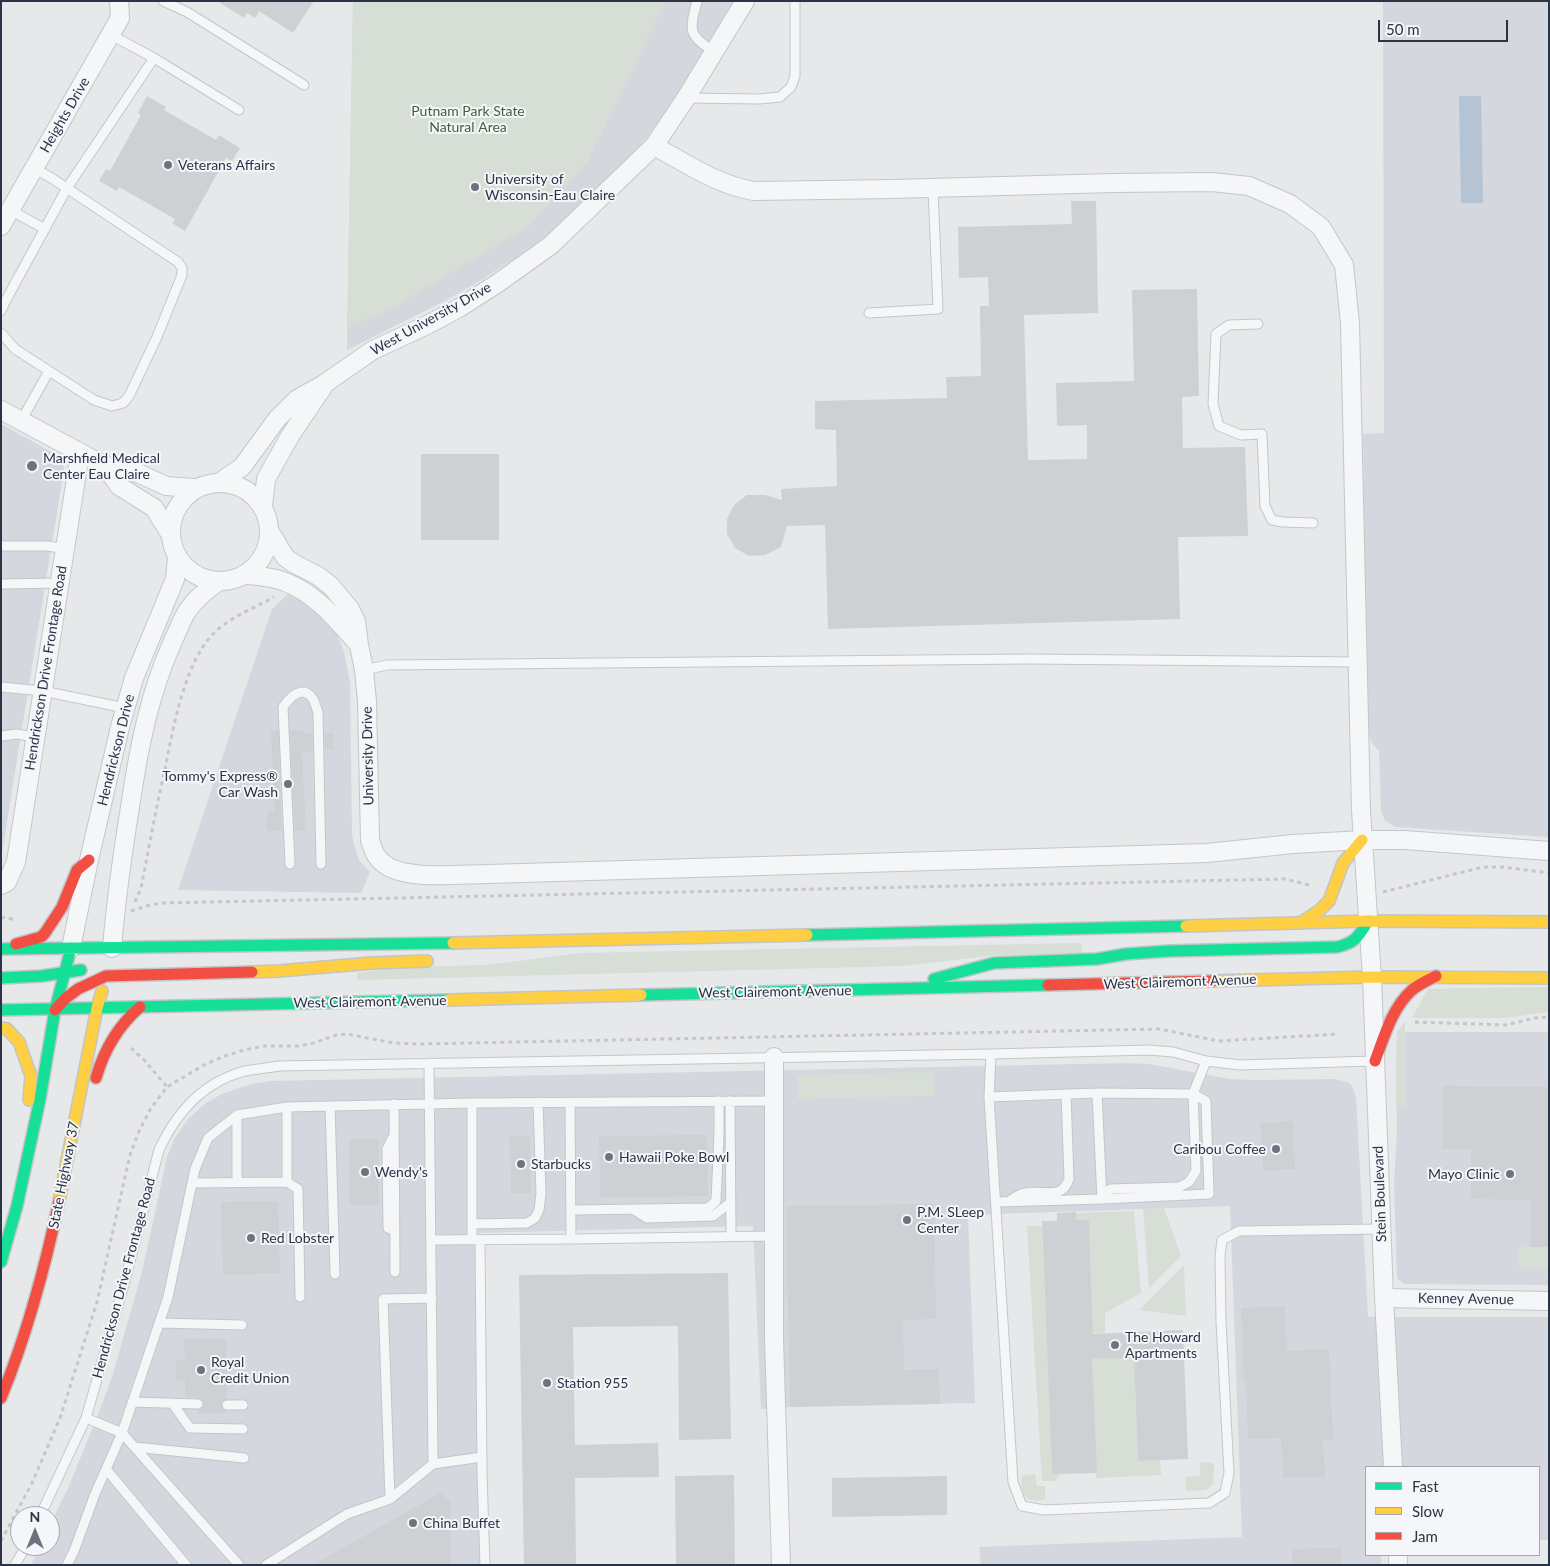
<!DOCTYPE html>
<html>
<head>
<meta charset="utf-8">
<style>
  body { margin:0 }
  #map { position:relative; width:1550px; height:1566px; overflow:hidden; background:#e6e8ea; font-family:Lato,sans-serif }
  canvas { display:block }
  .frame { position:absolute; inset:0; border:2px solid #2b3445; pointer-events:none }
  .legend { position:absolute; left:1365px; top:1466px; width:175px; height:90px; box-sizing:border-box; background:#f4f6f9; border:1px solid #a4a8b1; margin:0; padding:6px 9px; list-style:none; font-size:15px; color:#2b3445 }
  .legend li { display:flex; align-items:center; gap:10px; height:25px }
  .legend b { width:25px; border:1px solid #a4a8b1 }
  .north { position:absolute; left:10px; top:1506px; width:50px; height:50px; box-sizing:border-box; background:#f4f6f9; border:1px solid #a4a8b1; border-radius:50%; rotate:0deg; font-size:14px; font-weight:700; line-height:20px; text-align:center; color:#2b3445 }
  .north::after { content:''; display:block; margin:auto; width:18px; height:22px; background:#6c737f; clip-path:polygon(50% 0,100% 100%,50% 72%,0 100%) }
  .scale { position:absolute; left:1378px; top:20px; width:130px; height:22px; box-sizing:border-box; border:2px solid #2b3445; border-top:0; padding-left:6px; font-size:15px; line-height:18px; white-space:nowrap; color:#2b3445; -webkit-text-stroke:4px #f4f6f9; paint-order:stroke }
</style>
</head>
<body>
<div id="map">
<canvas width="1550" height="1566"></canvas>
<div class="frame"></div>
<ul class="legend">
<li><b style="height:6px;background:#16e098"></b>Fast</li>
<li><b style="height:6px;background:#ffcf43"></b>Slow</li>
<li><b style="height:6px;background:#f24e42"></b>Jam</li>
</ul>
<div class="north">N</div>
<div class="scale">50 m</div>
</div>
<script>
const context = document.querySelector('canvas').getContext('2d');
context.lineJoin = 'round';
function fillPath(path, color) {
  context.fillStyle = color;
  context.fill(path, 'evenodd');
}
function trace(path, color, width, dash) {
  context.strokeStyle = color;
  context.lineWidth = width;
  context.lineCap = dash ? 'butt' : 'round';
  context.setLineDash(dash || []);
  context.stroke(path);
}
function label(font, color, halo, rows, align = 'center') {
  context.font = font + ' Lato,sans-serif';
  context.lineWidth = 4;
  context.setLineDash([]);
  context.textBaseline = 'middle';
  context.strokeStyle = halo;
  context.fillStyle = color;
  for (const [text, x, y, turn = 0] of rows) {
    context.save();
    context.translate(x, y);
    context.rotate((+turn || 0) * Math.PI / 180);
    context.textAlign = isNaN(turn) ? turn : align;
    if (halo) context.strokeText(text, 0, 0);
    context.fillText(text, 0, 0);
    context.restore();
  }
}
const built = new Path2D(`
  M353,1H737L674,102L649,135L617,171L585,203L545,237L514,259L483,279L445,301L347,350Z
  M1383,1H1549V837L1396,827L1385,821L1381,811L1379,751L1371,742L1367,724L1363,434L1384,433Z
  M1,424L55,454L61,460L64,469L1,858Z
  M290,592L309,602L334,627L344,652L350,682L352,834L354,844L359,860L370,872L361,893L178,890L272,609Z
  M1397,1032H1549V1285L1404,1284L1397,1278L1394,1184L1397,1132L1396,1073Z
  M1127,1063L1149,1064L1230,1079L1257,1080L1334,1079L1348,1082L1352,1086L1356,1097L1368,1317H1549V1540H1539V1467H1366V1555H1381V1565H981L979,1547L1242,1537L1230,1206L968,1215L975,1403L790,1407L761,1409L753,1226L478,1233L482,1565H31L40,1546H50V1525L69,1486L99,1412L112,1377L142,1272L167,1157L174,1139L189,1118L206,1103L222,1094L251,1084L271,1081Z`);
const green = new Path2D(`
  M353,1H666L587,163L529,226L400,304L347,328Z
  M1081,943L1082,953L996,955L903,966L357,980V973L403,967L487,965L582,953Z
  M1549,987V1012L1505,1018H1415L1413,1016L1428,989Z
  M1405,1022L1406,1106H1396L1397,1032Z
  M933,1072L934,1096L797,1099V1075Z
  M1164,1208L1181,1256L1149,1288L1143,1209Z
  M1134,1211L1141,1293L1105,1313V1333H1093L1089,1220H1076V1213Z
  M1027,1226H1042L1052,1474H1060L1055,1481H1042Z
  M1518,1247H1549V1270L1519,1268Z
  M1184,1265L1186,1316L1139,1310Z
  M1134,1358L1138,1461L1160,1460L1161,1475L1096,1478L1092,1359Z
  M1211,1462L1214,1465L1213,1484L1206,1490L1188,1491L1186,1489L1185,1477L1200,1476V1463Z
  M1035,1474L1037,1486H1045V1499C1027,1505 1020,1494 1022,1477L1025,1475Z`);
const water = new Path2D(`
  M1459,96H1481L1483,203H1461Z`);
const building = new Path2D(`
  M217,1H314L293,33L259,11L255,18L247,13L244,18Z
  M147,96L166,107L164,110L216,140L219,135L240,148L232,161L226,158L185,231L172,223L175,219L119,187L117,191L99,181L106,169L110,171L141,115L138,113Z
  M1071,201H1096L1098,313L1024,315L1028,460L1087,459V425L1057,426L1056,383L1134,381L1132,290L1197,289L1199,396L1182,397L1183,448L1245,447L1248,536L1178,537L1180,619L828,629L825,525L787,526L781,547L765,555L749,556L735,548L727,534V519L734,505L747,495H765L782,500L781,489L837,486L836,430L815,429V401L947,398L946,377L981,376L980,306H989L988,277L959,278L958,227L1072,224Z
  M421,454H499V540H421Z
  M290,730H303L306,734H312L313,751L302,752L306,831H295Z
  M271,731H278L282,831H269L266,825L269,811H274Z
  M334,733V749L325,750V734Z
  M1443,1086L1549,1087V1247H1530V1200L1471,1199V1149H1442Z
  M1293,1121L1295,1169L1263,1171L1260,1123Z
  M707,1135L708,1196L600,1198L599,1136Z
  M510,1136H530L531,1193H511Z
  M350,1139H379V1205H350Z
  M278,1201L280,1273L223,1275L221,1202Z
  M934,1204L936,1319L903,1320L904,1370L939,1369L940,1404L790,1407L786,1206Z
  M1076,1212V1220H1089L1093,1334L1183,1330L1188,1459L1138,1461L1134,1358L1092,1359L1097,1473L1052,1474L1042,1221H1057V1213Z
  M728,1273L731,1439L679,1440L678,1326L573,1327L575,1445L658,1443L659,1477L575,1478L576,1565H524L519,1275Z
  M1285,1306L1287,1351L1329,1349L1333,1440L1323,1441L1325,1477L1283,1478L1281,1438L1248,1439L1246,1381H1244L1241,1308Z
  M184,1339H226L227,1399L222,1401L221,1405L223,1410L227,1411V1413L198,1414V1410L204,1407L203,1401L199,1398L185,1397V1380L176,1381V1360H185Z
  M734,1475L735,1565H676L675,1476Z
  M947,1476V1515L832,1517V1478Z
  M440,1493L450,1502L451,1565H313Z
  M1341,1548V1565H1292V1549Z`);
const path = new Path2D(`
  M1383,892L1483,867H1502L1549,873
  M135,902L141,888C149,848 156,808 165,769C173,729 184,664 213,634C231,616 253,609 274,597
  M131,911L150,905L163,903L1285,879L1313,886
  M1,917L17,920
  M1415,1022L1506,1025L1534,1018L1549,1017
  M131,1048L145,1061L167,1087
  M1,1541L32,1483L60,1418L97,1302L130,1155L139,1131L151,1108L167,1087L204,1065L222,1057L244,1050L264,1046H298L314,1043L336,1035L347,1034L394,1043L418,1044L1159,1029L1219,1041L1339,1034`);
const lane = new Path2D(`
  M163,1L187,12L304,85
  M697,1C690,29 687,36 714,51
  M111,35L154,58L239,110
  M686,98L759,99L780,97L791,87L795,76V1
  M10,210L45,229
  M1,311L6,300L67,188L154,58
  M869,313L938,309L933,188
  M1258,324L1229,325L1216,334L1213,404L1219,426L1241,435L1262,434L1265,506L1272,520L1283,522L1313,523
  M1,333L15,349L94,400L112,406L123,403L129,396L157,337L182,275V268L178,262L53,179L34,168
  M21,421L49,371
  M1,546H48L65,549
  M1,584L60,583
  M364,670L387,665L1028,659L1357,662
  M1,687L43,691L125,708
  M1,736L17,734L35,737
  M290,864L283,707C290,697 303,684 313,699C315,702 316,708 318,712L321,864
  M991,1054L989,1097L1013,1482L1022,1506L1044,1510L1209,1503L1225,1493L1229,1473L1221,1321L1220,1256L1222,1240L1239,1231L1381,1229
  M429,1063L433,1464
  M1097,1093L1102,1199
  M989,1097L1097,1093L1193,1094L1206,1061
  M730,1101L731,1236
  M472,1103V1240
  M394,1104L395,1272
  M330,1106L335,1274
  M287,1107V1182L298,1189L300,1297
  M237,1115V1182
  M393,1137L387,1149L388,1228L394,1230
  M192,1183L287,1182
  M997,1202L1102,1199L1209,1194L1206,1101L1193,1094L1196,1171L1189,1182L1179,1187L1110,1189L1102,1199
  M1008,1202C1012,1199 1017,1196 1021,1194C1039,1187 1061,1203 1069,1179L1066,1094
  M572,1210L708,1208L716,1201L719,1134V1101
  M634,1210L647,1218L713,1216L731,1202
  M472,1224L527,1223L535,1218L539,1210L541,1193L538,1102
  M571,1239L774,1236
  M431,1240L571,1239L570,1103
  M480,1240L482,1474L485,1565
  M159,1323L242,1325
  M132,1402L198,1404
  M172,1403L190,1428L243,1429
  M227,1405H243
  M86,1418L122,1433L239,1565
  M134,1447L244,1458
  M106,1469L186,1565
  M390,1499L383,1299L432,1298
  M40,1516L86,1418L123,1288L159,1150C176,1113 203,1082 245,1071C256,1069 268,1068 279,1066L991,1054L1149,1050L1173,1052L1206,1061L1240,1065L1373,1061
  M15,1565L26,1546
  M67,1565L74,1551L95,1494L122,1433L168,1297L195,1169L208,1138L237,1115L287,1107L472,1103L774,1101
  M266,1565L347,1514L390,1499L433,1464L482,1457`);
const street = new Path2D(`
  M654,146C686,163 717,185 754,191L893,189L1113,183L1212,182L1249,186L1290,204L1321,227L1344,265L1350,323L1361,810L1372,977L1384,1298L1393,1467
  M1,226L120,18L119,1
  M1,410L105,466L129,469L166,486L194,488
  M105,466L119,486L154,508L169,532
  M220,482L242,467L277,419L297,399L324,384L373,350L427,325L459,308L498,283L551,245L654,146L686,98L745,1
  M171 532a49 49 0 1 1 98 0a49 49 0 1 1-98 0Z
  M263,506L266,479L290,436L323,387
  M270,532L285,557L293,563L318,576L331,586L350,609L356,621L359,645L364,670L367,701L370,840C373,849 375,857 383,863C403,881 461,874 488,874L1207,853L1293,844L1362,840H1405L1549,851
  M246,575C259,576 273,577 285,582C317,594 337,621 359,645
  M1,885L7,882L16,862L80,453
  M71,948L89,860L120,727L134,678L175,579L177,558
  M112,948C116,899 123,850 131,801C139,746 150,692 173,641C177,632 181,622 186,613C194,600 206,590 218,582
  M774,1057V1339L781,1565
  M1384,1298L1549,1301
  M1398,1555V1565`);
const fast = new Path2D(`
  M807,935L1186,926
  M1,949L453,943
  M1,978L42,976L81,970
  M934,979L994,963L1097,959L1126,954L1169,951L1337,947C1355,943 1359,936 1368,921
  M641,995L1048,985
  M1,1010L448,1000
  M1,1262L17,1206L40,1099L55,1010L71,948`);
const slow = new Path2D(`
  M1300,923L1320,910L1329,901L1343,863L1362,840
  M1186,926L1368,921L1549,922
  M453,943L807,935
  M252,972L279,971L372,963L427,961
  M1213,981L1372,977L1549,978
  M448,1000L641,995
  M1,1028L7,1029L19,1042L31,1076L29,1100
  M59,1201L97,1008L102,991`);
const jam = new Path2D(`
  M16,944L41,937L45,933L62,907L77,870L89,860
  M1048,985L1213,981
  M55,1010L66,998L78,989L106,976L252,972
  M1375,1061C1384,1037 1392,1008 1412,990C1419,984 1428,980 1436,976
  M96,1078C104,1050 118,1026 140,1007
  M1,1398C27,1334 45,1268 59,1201`);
const markers = [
  [168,165,5,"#6c737f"],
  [475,187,5,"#6c737f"],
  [32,466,6,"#6c737f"],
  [288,784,5,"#6c737f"],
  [1276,1149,5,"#6c737f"],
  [609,1157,5,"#6c737f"],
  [521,1164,5,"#6c737f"],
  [365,1172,5,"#6c737f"],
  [1510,1174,5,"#6c737f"],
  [907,1220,5,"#6c737f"],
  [251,1238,5,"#6c737f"],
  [1115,1345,5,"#6c737f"],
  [201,1370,5,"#6c737f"],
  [547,1383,5,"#6c737f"],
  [413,1523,5,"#6c737f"]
];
const parkNames = [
  ["Putnam Park State",468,111],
  ["Natural Area",468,127]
];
const streetNames = [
  ["Heights Drive",65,115,-60],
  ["West University Drive",431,319,-29],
  ["Hendrickson Drive Frontage Road",46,668,-81],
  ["Hendrickson Drive",116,750,-76],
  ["University Drive",368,756,-91],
  ["West Clairemont Avenue",1180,982,-2],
  ["West Clairemont Avenue",775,992,-1],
  ["West Clairemont Avenue",370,1002,-1],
  ["State Highway 37",64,1175,-79],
  ["Stein Boulevard",1380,1194,-92],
  ["Hendrickson Drive Frontage Road",124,1278,-75],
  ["Kenney Avenue",1466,1299,1]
];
const poiNames = [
  ["Veterans Affairs",178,165],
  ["University of",485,179],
  ["Wisconsin-Eau Claire",485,195],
  ["Marshfield Medical",43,458],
  ["Center Eau Claire",43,474],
  ["Tommy's Express®",278,776,"right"],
  ["Car Wash",278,792,"right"],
  ["Caribou Coffee",1266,1149,"right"],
  ["Hawaii Poke Bowl",619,1157],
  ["Starbucks",531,1164],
  ["Wendy's",375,1172],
  ["Mayo Clinic",1500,1174,"right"],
  ["P.M. SLeep",917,1212],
  ["Center",917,1228],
  ["Red Lobster",261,1238],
  ["The Howard",1125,1337],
  ["Apartments",1125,1353],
  ["Royal",211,1362],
  ["Credit Union",211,1378],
  ["Station 955",557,1383],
  ["China Buffet",423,1523]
];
fillPath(built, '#d4d7dd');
fillPath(green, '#d6ded6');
fillPath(water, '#b4c4d5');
fillPath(building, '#ced0d3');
trace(lane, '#c4c6c8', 11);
trace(street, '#c4c6c8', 20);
trace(fast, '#c2c5c8', 14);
trace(slow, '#c2c5c8', 14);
trace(jam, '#c2c5c8', 14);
trace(path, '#c5c6ca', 3, [4, 4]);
trace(lane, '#f5f6f7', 9);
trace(street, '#f5f6f7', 18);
trace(fast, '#16e098', 11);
trace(slow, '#ffcf43', 11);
trace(jam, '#f24e42', 11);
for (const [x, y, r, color] of markers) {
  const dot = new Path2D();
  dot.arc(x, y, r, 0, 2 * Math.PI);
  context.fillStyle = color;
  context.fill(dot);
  trace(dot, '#f4f6f9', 2);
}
label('14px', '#3f6138', '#f4f6f9', parkNames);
label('14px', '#2b3445', '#f4f6f9', streetNames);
label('14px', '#2b3445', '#f4f6f9', poiNames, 'left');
</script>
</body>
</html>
